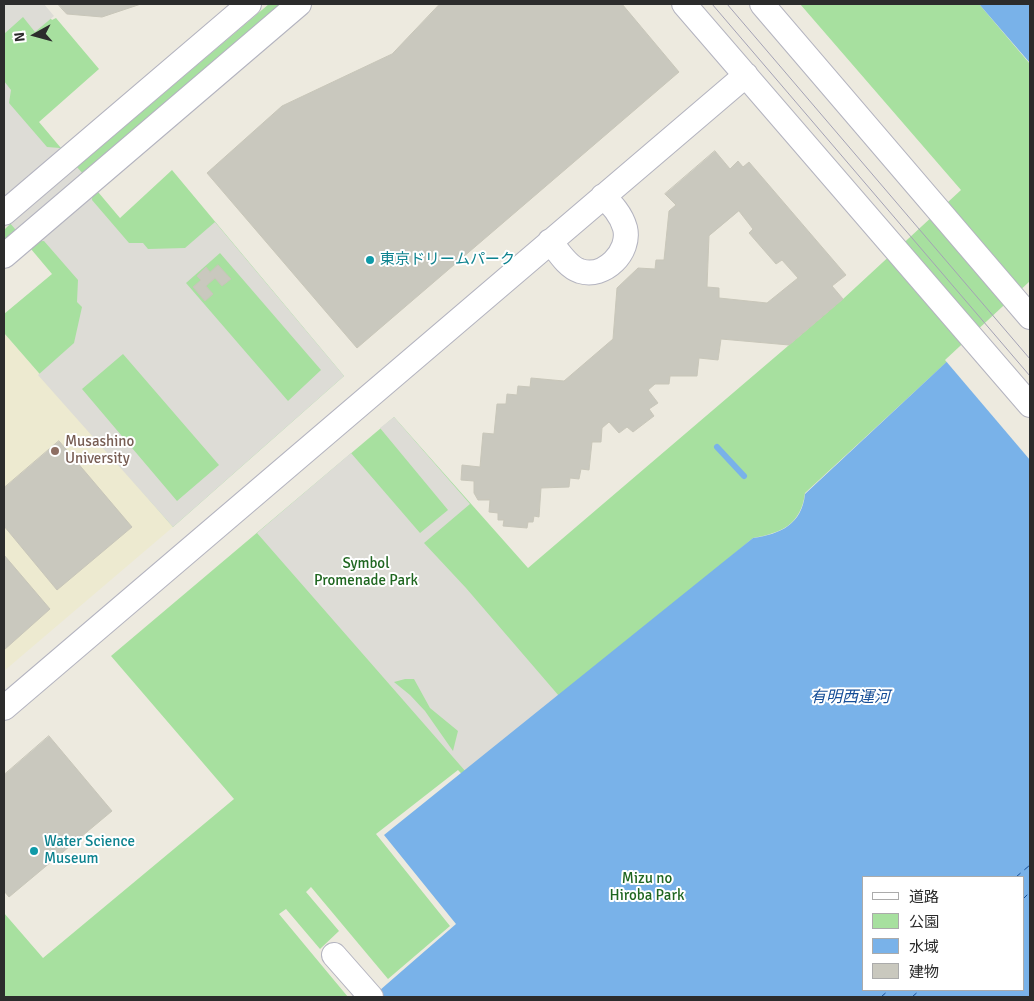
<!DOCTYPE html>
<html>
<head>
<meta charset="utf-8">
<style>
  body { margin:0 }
  #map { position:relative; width:1034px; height:1001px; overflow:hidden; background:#edeadf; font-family:Signika,"Noto Sans JP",sans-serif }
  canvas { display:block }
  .frame { position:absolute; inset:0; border:5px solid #2c2c2c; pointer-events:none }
  .legend { position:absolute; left:862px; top:876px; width:162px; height:115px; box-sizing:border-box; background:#fff; border:1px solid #ababab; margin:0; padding:6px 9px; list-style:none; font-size:15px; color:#2c2c2c }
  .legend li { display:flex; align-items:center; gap:10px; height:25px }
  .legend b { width:25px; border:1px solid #ababab }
  .north { position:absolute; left:10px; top:10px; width:50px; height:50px; -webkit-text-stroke:4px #fff; paint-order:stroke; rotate:263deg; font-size:14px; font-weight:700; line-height:20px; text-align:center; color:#2c2c2c }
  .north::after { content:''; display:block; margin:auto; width:18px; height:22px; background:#2c2c2c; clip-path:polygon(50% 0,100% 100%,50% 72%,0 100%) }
</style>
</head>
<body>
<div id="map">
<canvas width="1034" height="1001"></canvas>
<div class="frame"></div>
<ul class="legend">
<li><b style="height:6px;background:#fff"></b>道路</li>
<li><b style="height:14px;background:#a7e09f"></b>公園</li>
<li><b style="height:14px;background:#79b2e9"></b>水域</li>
<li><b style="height:14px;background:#c9c8be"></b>建物</li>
</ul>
<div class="north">N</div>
</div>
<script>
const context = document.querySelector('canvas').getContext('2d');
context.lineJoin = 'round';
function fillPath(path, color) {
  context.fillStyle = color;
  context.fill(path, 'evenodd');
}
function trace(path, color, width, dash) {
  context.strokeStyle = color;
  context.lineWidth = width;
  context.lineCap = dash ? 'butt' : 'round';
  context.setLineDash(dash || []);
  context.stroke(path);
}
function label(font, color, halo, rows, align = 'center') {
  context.font = font + ' Signika,"Noto Sans JP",sans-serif';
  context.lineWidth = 4;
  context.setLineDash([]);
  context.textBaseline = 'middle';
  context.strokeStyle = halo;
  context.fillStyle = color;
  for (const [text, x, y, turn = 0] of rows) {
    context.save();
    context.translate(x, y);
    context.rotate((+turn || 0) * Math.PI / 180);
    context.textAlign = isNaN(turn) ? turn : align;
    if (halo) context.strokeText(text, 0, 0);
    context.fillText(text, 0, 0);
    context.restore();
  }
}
const education = new Path2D(`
  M4,333L173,527L4,671Z`);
const green = new Path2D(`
  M4,4H39L52,20L56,18L99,69L39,122L77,167L269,4H281L82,173L120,218L172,170L344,376L173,527L4,333V314L52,274L15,230L4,240V230L10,224L4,217Z
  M800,4H979L1030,64V285L805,493C801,525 781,533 753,538L563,699L557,876L458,770L376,834L450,926L388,979L311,887L306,892L339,931L320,949L286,909L279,914L348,997H4V913L43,958L234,799L111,656L394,417L528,568L843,299L961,190Z`);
const plaza = new Path2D(`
  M4,4H44L54,16L35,32L23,17L4,34Z
  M4,81L11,90L9,103L47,147L60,148L93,185L92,200L129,243H143L148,249L185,248L215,222L344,376L173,527L38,375L74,343L82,307L77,302L78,280L44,241L26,242L4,216ZM220,253L321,370L288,401L186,283ZM123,354L219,465L177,501L82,389Z
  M394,417L470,504L424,543L466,588L646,797L557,876L257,533L351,453L420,533L448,510L380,428ZM405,679H414L430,708L458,731L453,751L425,711L410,695L394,682Z`);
const water = new Path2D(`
  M979,4H1030V63Z
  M1030,284V997H372L456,924L384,835L753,538C781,534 802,524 805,494ZM863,877H1023V990H863Z`);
const pier = new Path2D(`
  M1030,281V460L945,360Z`);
const stream = new Path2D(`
  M717,447L744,476`);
const ferry = new Path2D(`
  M1016,877L1030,865
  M1023,899L1030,892
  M881,997L889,990
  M912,997L920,990`);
const building = new Path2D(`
  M58,4H141L102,17L67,14Z
  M440,4H622L679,72L357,348L207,173L282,106L392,54Z
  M715,151L730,169L738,161L743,167L749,162L846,275L832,286L843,299L789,345L721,339L718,360L699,358L697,376H670L669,384H655L648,390L658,403L649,409L654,416L633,432L627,427L619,433L609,422L602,428L601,442H592L589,470L581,469L579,479L570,478L569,487L541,488L539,517L534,516L533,522H528L527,528L503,526L504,520H498V513L489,512L490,500H478L474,493V481L461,480L462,465L480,467L483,433L494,434L497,404H506L507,394L517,395L518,386L530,387L531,378L564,381L613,339L617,288L638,268L655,269L656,260H664L669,211L676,205L665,194ZM739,211L753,229L749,233L776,264L782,260L798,278L767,303L719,298V288L707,287L709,236Z
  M218,265L231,279L222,286L215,278L206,286L213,294L205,301L193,287L201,280L197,276L206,267L210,272Z
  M59,441L132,527L57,590L4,526V488Z
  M4,555L50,609L4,650Z
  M49,736L112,811L9,897L4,891V775Z`);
const minor = new Path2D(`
  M684,4L1030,405
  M762,4L1030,317
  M4,213L249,4
  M550,241C558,251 567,267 580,271C604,279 631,252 625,228C621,214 612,205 603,196
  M4,256L299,4
  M4,708L746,75
  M334,955L371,997`);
const tram = new Path2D(`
  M712,4L1030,376
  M727,4L1030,359`);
const markers = [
  [370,260,5,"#0f9aa8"],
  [55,451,5,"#8d6e63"],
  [34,851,5,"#0f9aa8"]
];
const cultureNames = [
  ["東京ドリームパーク",380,260],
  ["Water Science",44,842],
  ["Museum",44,859]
];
const educationNames = [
  ["Musashino",65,442],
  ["University",65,459]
];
const parkNames = [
  ["Symbol",366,564],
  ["Promenade Park",366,581],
  ["Mizu no",647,879],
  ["Hiroba Park",647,896]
];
const waterNames = [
  ["有明西運河",850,698]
];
fillPath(education, '#edead0');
fillPath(green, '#a7e09f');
fillPath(plaza, '#dddcd6');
fillPath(water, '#79b2e9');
fillPath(pier, '#edeadf');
trace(stream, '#79b2e9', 6);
trace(ferry, '#154d97', 1, [6, 5]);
fillPath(building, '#c9c8be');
trace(building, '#c8c6b9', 1);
trace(minor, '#b3b3bf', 26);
trace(minor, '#fff', 24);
trace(tram, '#a4a2b5', 1);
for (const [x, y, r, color] of markers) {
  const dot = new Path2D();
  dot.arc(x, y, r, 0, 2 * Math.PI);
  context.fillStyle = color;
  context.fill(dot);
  trace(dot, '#fff', 2);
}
label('15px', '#0d838f', '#fff', cultureNames, 'left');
label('15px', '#785e54', '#fff', educationNames, 'left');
label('15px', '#1f6620', '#fff', parkNames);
label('italic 16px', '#154d97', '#fff', waterNames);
</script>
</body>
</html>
